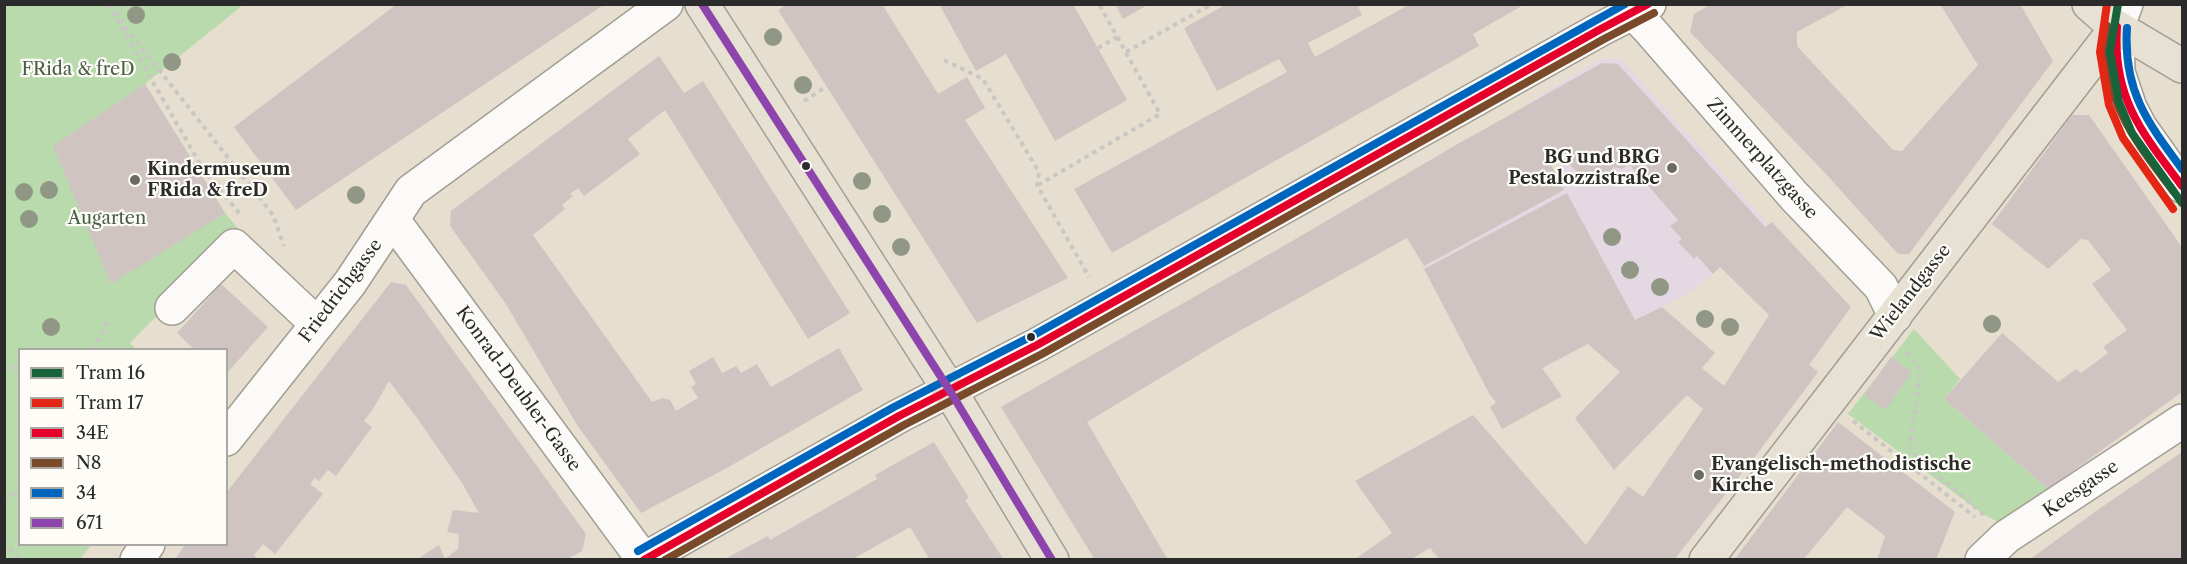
<!DOCTYPE html>
<html>
<head>
<meta charset="utf-8">
<style>
  body { margin:0 }
  #map { position:relative; width:2187px; height:564px; overflow:hidden; background:#e6dece; font-family:"Libre Caslon Text",serif }
  canvas { display:block }
  .frame { position:absolute; inset:0; border:6px solid #2b2b2b; pointer-events:none }
  .legend { position:absolute; left:18px; top:348px; width:210px; height:198px; box-sizing:border-box; background:#fdfcf7; border:2px solid #a9a8a5; margin:0; padding:8px 10px; list-style:none; font-size:18px; color:#2b2b2b }
  .legend li { display:flex; align-items:center; gap:12px; height:30px }
  .legend b { width:30px; border:2px solid #a9a8a5 }
</style>
</head>
<body>
<div id="map">
<canvas width="2187" height="564"></canvas>
<div class="frame"></div>
<ul class="legend">
<li><b style="height:8px;background:#19633a"></b>Tram 16</li>
<li><b style="height:8px;background:#e42714"></b>Tram 17</li>
<li><b style="height:8px;background:#e4002b"></b>34E</li>
<li><b style="height:8px;background:#7a4b2a"></b>N8</li>
<li><b style="height:8px;background:#0065bd"></b>34</li>
<li><b style="height:8px;background:#8e44ad"></b>671</li>
</ul>
</div>
<script>
const context = document.querySelector('canvas').getContext('2d');
context.lineJoin = 'round';
function fillPath(path, color) {
  context.fillStyle = color;
  context.fill(path, 'evenodd');
}
function trace(path, color, width, dash) {
  context.strokeStyle = color;
  context.lineWidth = width;
  context.lineCap = dash ? 'butt' : 'round';
  context.setLineDash(dash || []);
  context.stroke(path);
}
function label(font, color, halo, rows, align = 'center') {
  context.font = font + ' "Libre Caslon Text",serif';
  context.lineWidth = 4.5;
  context.setLineDash([]);
  context.textBaseline = 'middle';
  context.strokeStyle = halo;
  context.fillStyle = color;
  for (const [text, x, y, turn = 0] of rows) {
    context.save();
    context.translate(x, y);
    context.rotate((+turn || 0) * Math.PI / 180);
    context.textAlign = isNaN(turn) ? turn : align;
    if (halo) context.strokeText(text, 0, 0);
    context.fillText(text, 0, 0);
    context.restore();
  }
}
const built = new Path2D(`
  M1601,59H1621L1769,225L1693,291L1490,395L1424,269V266L1564,190L1560,155L1529,102Z`);
const green = new Path2D(`
  M4,5H243L145,84L225,213L240,231L130,343L136,349L20,350V544L91,545L80,559H5Z
  M1914,329L1960,379L1944,399L2048,489L2002,524L1983,514L1848,414Z`);
const building = new Path2D(`
  M397,4H469L470,6L473,4H605L296,210L234,127Z
  M788,4H882L938,94L967,77L985,108L965,120L1068,278L977,323L778,10Z
  M939,4H1073L1127,100L1055,141L1006,54L976,71Z
  M1115,4H1149L1123,19Z
  M1227,4H1357L1362,15L1308,43L1315,57L1410,4H1525L1473,34L1479,46L1112,253L1074,189L1287,72L1279,59L1217,91L1184,28Z
  M1711,4H1849L1797,32V46L1893,150L1902,151L1978,65L1940,4H2020L2053,61L1909,254H1898L1826,174L1690,32L1694,14Z
  M659,56L684,93L703,81L850,313L808,339L665,110L628,139L640,154L584,196L578,188L570,194L573,196L562,205L565,209L533,235L652,402L662,398L670,400L676,411L698,398L691,387L696,384L689,371L713,357L722,373L736,366L741,373L757,364L771,387L839,348L863,390L725,469L641,513L577,425L506,304L450,226L451,211Z
  M1602,63L1618,64L1765,227L1772,222L1851,307L1809,365L1818,372L1757,454L1674,560H1440L1430,548L1410,560H1354L1392,533L1355,481L1473,415L1586,545L1628,486L1643,497L1703,409L1687,395L1614,470L1575,418L1620,372L1588,344L1542,368L1562,396L1502,429L1490,407L1496,402L1490,395L1424,269L1567,193L1635,320L1662,307L1715,353L1702,368L1724,386L1769,315L1720,267L1713,274L1697,256L1694,259L1678,242L1682,239L1670,226L1678,220L1629,164L1622,169L1613,167L1611,176L1602,181L1580,175L1560,155L1549,161L1564,190L1424,266L1407,238L1225,339L1087,422L1168,560H1095L1001,407L1287,244L1456,145Z
  M145,84L225,213L111,284L53,146Z
  M2072,115H2089L2182,247V392L2048,489L1944,399L2002,333L2058,382L2076,369L2081,373L2108,353L2103,347L2127,330L2092,284L2111,270L2088,240L2081,239L2048,269L1992,224Z
  M391,282L406,285L586,534L582,551L566,560H416L439,545L445,559L458,549L459,534L447,532L453,510L479,513L462,483L417,418L389,381L373,409L364,421L372,427L336,476L328,470L319,481L315,478L310,484L323,494L275,554L263,544L254,555L259,560H174L186,544H226V493Z
  M221,284L268,327L226,374V350H195L177,333Z
  M1891,357L1912,372L1885,410L1864,395Z
  M1838,422L1955,512L1936,560H1877L1885,536L1847,507L1803,560H1734Z
  M934,442L969,498L965,500L1004,560H930L910,527L851,560H723L768,536L770,540L877,479L875,475Z
  M2182,452V560H2029L2099,509Z`);
const path = new Path2D(`
  M108,4L203,169L240,214
  M111,4L131,34L273,215L284,246
  M1098,48L1117,37
  M1126,52L1212,4
  M944,60L983,79L1039,172L1037,185L1089,277
  M804,101L837,80L826,61
  M209,176L229,160
  M1038,185L1160,114L1099,4
  M93,350L108,321
  M1907,352L1921,370L1909,450L1984,515
  M4,369L20,367
  M1853,421L1975,517
  M4,501L20,489
  M4,541L19,560`);
const minor = new Path2D(`
  M1625,4L1647,27L1794,196L1881,287L1895,316
  M2126,4L2117,27L2118,72L2130,108L2140,127L2182,186
  M393,220L643,559
  M172,308L234,246L317,324
  M226,439L350,283L411,191L666,4
  M137,560L148,544
  M643,560L899,416L1037,345L1599,30L1649,4
  M1982,560L2006,537L2182,421`);
const major = new Path2D(`
  M702,4L950,391L1052,560
  M2089,4L2113,25L2182,66
  M1706,560L2117,27`);
const bus1 = new Path2D(`
  M2117,27C2112,97 2142,133 2182,186
  M644,560L899,416L1037,345L1599,30L1648,4`);
const bus2 = new Path2D(`
  M2107,26C2101,99 2132,137 2174,192
  M665,560L904,425L1042,354L1604,39L1654,13`);
const bus3 = new Path2D(`
  M2127,28C2123,90 2147,122 2182,169
  M638,551L894,407L1032,336L1625,4`);
const bus4 = new Path2D(`
  M702,4L950,391L1052,560`);
const tram1 = new Path2D(`
  M2118,4L2110,52L2119,102L2132,133L2182,203`);
const tram2 = new Path2D(`
  M2107,4L2100,52L2109,105L2123,138L2173,209`);
const trees = [
  [136,15],
  [773,37],
  [172,62],
  [803,85],
  [862,181],
  [49,190],
  [24,192],
  [356,195],
  [882,214],
  [29,219],
  [1612,237],
  [901,247],
  [1630,270],
  [1660,287],
  [1705,319],
  [1992,324],
  [51,327],
  [1730,327]
];
const markers = [
  [806,166,5,"#2b2b2b"],
  [1672,168,6,"#6c6a64"],
  [135,180,6,"#6c6a64"],
  [1031,337,5,"#2b2b2b"],
  [1699,475,6,"#6c6a64"]
];
const parkNames = [
  ["FRida & freD",78,70],
  ["Augarten",107,219]
];
const poiNames = [
  ["BG und BRG",1660,158,"right"],
  ["Pestalozzistraße",1660,179,"right"],
  ["Kindermuseum",147,170],
  ["FRida & freD",147,191],
  ["Evangelisch-methodistische",1711,465],
  ["Kirche",1711,486]
];
const streetNames = [
  ["Zimmerplatzgasse",1762,159,48],
  ["Friedrichgasse",341,291,-53],
  ["Wielandgasse",1911,293,-52],
  ["Konrad-Deubler-Gasse",518,389,54],
  ["Keesgasse",2081,489,-34]
];
fillPath(built, '#e4d8e2');
fillPath(green, '#b8daac');
fillPath(building, '#d0c4c3');
trace(minor, '#a29e94', 36);
trace(major, '#a29e94', 36);
trace(path, '#c9c7c3', 4, [4.5, 4.5]);
trace(minor, '#fbfaf8', 33);
trace(major, '#e6e1d3', 33);
trace(bus1, '#e4002b', 8);
trace(bus2, '#7a4b2a', 8);
trace(bus3, '#0065bd', 8);
trace(bus4, '#8e44ad', 8);
trace(tram1, '#19633a', 8);
trace(tram2, '#e42714', 8);
context.fillStyle = '#909885';
for (const [x, y] of trees) {
  context.beginPath();
  context.arc(x, y, 9, 0, 2 * Math.PI);
  context.fill();
}
for (const [x, y, r, color] of markers) {
  const dot = new Path2D();
  dot.arc(x, y, r, 0, 2 * Math.PI);
  context.fillStyle = color;
  context.fill(dot);
  trace(dot, '#fdfcf7', 2);
}
label('18px', '#4a5f49', '#fdfcf7', parkNames);
label('bold 18px', '#2b2b2b', '#fdfcf7', poiNames, 'left');
label('18px', '#2b2b2b', '#fdfcf7', streetNames);
</script>
</body>
</html>
